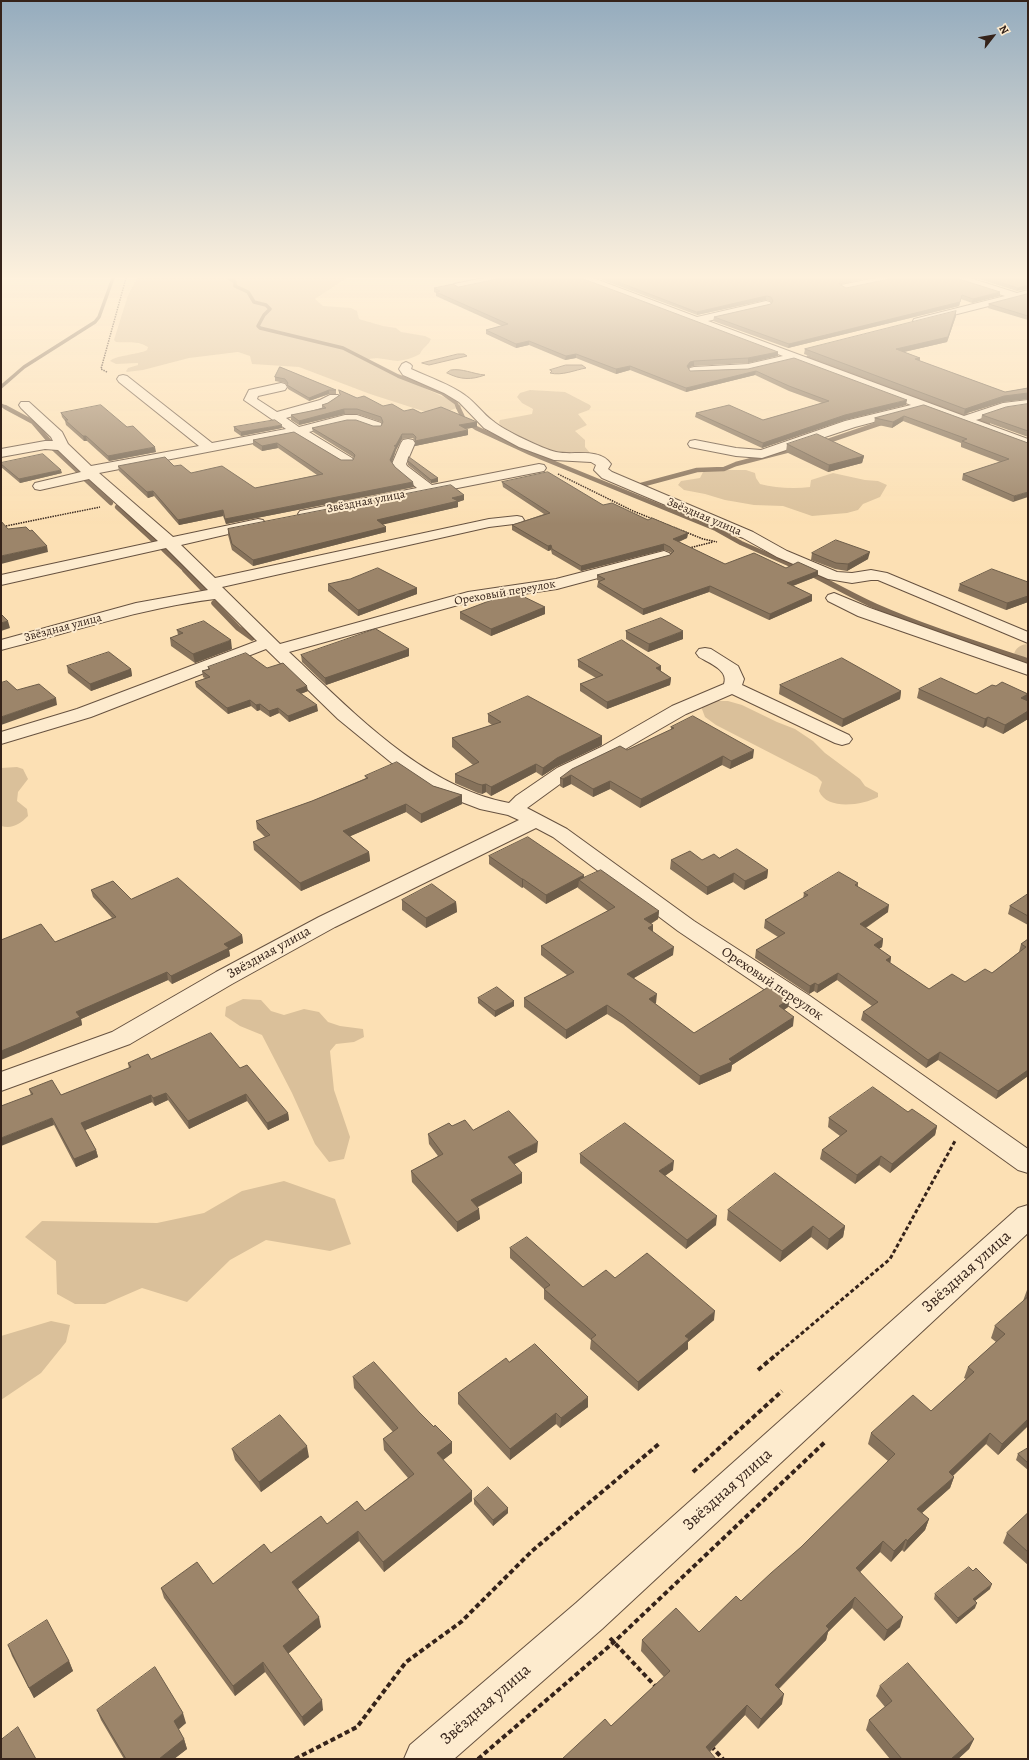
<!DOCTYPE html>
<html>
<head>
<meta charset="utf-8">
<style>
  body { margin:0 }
  #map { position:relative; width:1029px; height:1760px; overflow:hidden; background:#fce0b4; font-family:Alegreya,serif }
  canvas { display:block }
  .frame { position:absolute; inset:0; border:2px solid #35231a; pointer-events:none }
  .north { position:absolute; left:973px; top:16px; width:40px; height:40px; -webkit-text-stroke:3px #fdebce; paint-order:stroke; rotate:59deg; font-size:11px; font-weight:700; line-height:16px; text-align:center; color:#35231a }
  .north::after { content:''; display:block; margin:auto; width:14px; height:18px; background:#35231a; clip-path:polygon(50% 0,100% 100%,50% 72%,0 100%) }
</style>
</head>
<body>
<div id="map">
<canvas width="1029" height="1760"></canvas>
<div class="frame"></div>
<div class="north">N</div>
</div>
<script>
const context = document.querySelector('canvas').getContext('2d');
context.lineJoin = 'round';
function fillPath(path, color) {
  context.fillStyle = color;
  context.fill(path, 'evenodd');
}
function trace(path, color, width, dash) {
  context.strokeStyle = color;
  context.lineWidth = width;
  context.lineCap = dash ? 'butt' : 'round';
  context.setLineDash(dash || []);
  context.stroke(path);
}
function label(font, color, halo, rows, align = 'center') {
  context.font = font + ' Alegreya,serif';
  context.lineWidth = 4;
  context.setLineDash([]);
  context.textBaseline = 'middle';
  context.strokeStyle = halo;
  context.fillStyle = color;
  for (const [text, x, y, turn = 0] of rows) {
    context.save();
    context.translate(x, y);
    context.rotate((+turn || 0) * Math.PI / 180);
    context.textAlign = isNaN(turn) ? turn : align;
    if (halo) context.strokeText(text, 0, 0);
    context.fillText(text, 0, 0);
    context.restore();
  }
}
const green = new Path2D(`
  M137,278H347L315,299L323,306L351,308L357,311L359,319L383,326L396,328L401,332L425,336L431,339C429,345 423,347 420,354C412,358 406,360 398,361C388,361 374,355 366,361L448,399L464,403L463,406L442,413L426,412L370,394L299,367L252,364L250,356L238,352L189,358L143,370L127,372L126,371L128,368L138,365V363L116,364L110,361C116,355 137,355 147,350L148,347C137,340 128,343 116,342L114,340L128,295Z
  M530,390L565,392L590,405L591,407L589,410L578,414L587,425L575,431L585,440V447L591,454L567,458L523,440L500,425L499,422L500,420L532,414L533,409L522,403L517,397L520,393Z
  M714,470H746L755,473L756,478L760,484C775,488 794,489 810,487L811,480L833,473L865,480L878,481L887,485L880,497L863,504L858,510L847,513L812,516L783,506L754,505L725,500L705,494L684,490L678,485L681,481L700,478L703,472Z
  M1028,644V664L1019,660L1014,655C1015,648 1021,644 1028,644Z
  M713,701H728L742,705L777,722L795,729L813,741L825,753L860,779L865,786L878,793V797C863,805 827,811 819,791L822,782L817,777L716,725L705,717L700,704Z
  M17,767L23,769L28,779L18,792L17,801L27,809L28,816C20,824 13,829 1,826V768Z
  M243,999L261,1000L271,1011L284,1015L304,1009L319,1012L328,1022L340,1026L363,1029L364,1037L354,1042L336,1044L330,1051L334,1090L350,1137L344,1159L329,1162L315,1144L292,1093L262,1035L240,1026L225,1016L226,1007Z
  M284,1181L335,1199L351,1244L330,1251L266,1240L230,1260L187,1302L142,1288L105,1304H75L57,1294L56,1261L25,1237L42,1221L157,1223L204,1213L242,1191Z
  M51,1321L70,1325L66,1342L41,1373L1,1400V1336Z`);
const water = new Path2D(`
  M458,354H464L467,356L429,365L422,363Z
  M566,365H582L586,368C575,370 562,376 550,373L552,371L550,370Z
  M451,370C462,368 473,374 485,375C471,380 461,380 447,373Z`);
const streamFar2 = new Path2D(`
  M229,278L235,282V286L248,292L254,302L266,305L270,309L264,315L258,326L260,328L343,348L398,376L442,393L456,403L458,408
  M808,357L947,408
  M1,387L24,367L95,322L99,317L113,278
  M1,405L7,408`);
const streamFar1 = new Path2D(`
  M5,407L33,422L51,443
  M458,407L464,420L476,428L530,453L716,529L741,543L800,569
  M944,407L988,423
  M822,443L884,422
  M53,448L81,474
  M84,478L111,503
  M641,485L697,470L724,469L736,464L794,449
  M117,507L154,541
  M163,549L186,571`);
const stream = new Path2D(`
  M185,570L203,589
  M810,573C832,584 853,596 875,606C925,628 977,644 1028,661
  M214,603L238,628L252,638`);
const pathFar2 = new Path2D(`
  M107,372L101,369L126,278
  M558,474L633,511L703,539L717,542
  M1,527L100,507
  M689,548L713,542`);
const pathFar1 = new Path2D(`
  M776,1355L890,1259L955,1141`);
const path = new Path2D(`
  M758,1370L777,1354
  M693,1472L782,1391
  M610,1638L656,1687
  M711,1746L723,1759
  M295,1759L357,1727L406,1662L461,1622L532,1551L660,1443
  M478,1759L614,1642L826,1441`);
const minor = new Path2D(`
  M484,278H506L501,281L458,289L453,286L454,284Z
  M579,278H593L697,317L766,301L770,302L771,304L770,306L708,321L964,416L1003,403L1028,400V408L1005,411L976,420L1028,439V448L923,409L855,427L762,458L736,456L690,447L688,444L690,441L695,440L736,448L761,450L845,421L911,405L794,361L748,372L690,374L688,371L690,368L694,367L748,364L783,356L580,280Z
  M876,278H897L892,281L845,290L840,287L841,285Z
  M954,278H970L1017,293L1028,290V296L918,324L914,323L913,321L914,319L1005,296L955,280Z
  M406,362L410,364L412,366L411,369C430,378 450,384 466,396C476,403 483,414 493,421C503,430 543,449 556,452C573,456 599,447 611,464L608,469L612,472L753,532L787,551L837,572L852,573L871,570L887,573L1028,632V643L878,580H871L852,583L828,579L777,557L743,538L602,478L594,470L596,465L591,462L554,460L519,447L484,428L459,402L444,393L403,375L399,369L402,364Z
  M123,375L127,376L212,443L286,429L244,400L249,390L281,383L285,384L287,387L285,390L258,396L257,399L277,412L320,400L330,395H338L340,398L328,406L286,418L299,427L345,415H357L381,423L382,426L381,429C371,431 363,423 353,423C339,422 323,428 309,432L352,458L354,461L352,464H342L305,440L295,435L99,473L173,537L258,519L263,520L265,523L263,526L181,545L215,578L489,519L517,516L522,517L524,520L522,523L489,527L222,587L280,644L468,592L556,579L664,551L669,553L672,556L669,559L557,589L469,602L289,652C351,710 423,787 509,803L516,796L557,768L601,747L672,706L724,684C729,670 709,663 699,657L696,653L699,649L705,648L711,649L738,666L744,679L742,685L849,735L852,739L849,743L842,745L835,743L732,694L686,714L615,755L571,776L527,808L567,829L694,921L810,996L1028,1149V1173L1018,1170L792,1008L678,931L553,837L536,828L335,927L232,984L130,1044L1,1091V1072L112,1032L216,972L319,917L519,820L508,815L480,809L438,793L404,773L338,719L266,649L91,717L1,744V732L77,709L257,641L215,599C141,608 73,632 1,650V640L136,603L208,590L166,548L1,585V575L158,541L89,479L40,490L35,489L33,486L35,483L81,472L58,450L45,449L1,457V449L45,441H53L51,437L21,408L19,405L21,402H29L62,432L68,444L91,466L199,446L119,382L117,379L119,376Z
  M408,439L413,440L415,443L406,464L407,466L432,485L539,464L544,465L546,468L544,471L539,472L305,518L300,517L298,514L300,511L417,488L396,471L392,464L401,443L403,440Z
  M834,593L870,608L1028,664V675L858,616L828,601L826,598L828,595Z
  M1028,1205V1233L602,1629L454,1759H404L410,1745L576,1603L1018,1208Z`);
const wall = new Path2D(`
  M597,278H868L841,284H840L846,288L1000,292V296L972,303L961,299L959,306L788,348L713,321L714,317L771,304V303L770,301L766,300L697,315Z
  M975,278H1028L1017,291Z
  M501,279L778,352V356L748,363L694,366L690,367L688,368L690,371L748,369L906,405L845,420L762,448L695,417L696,413L763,420L822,403L789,391L755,375L686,392L630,370L616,374L576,358L565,360L529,345L516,348L486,334V330L502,326L436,296V293L434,292V288L458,287Z
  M1028,294V320L988,308L989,304Z
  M956,316L947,342L904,352L920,358V361L1005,392L1028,388V399L1003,402L964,414L804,354L805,349Z
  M280,367L336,390V394H329L309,401L288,389L287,385L285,383L275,381V377Z
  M339,390L357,398L383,406L404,411L477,422V427L465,429L468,435L415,446V441L413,438L402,439L396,450L392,462L395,467L414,487L226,524L223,516L179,525L154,496L148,498L119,471L118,466H174L191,473L255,488L317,475L278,448L262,451L253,445V440L294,432L341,460H353L354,458L353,457L313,432L312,428L381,426L382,423L381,422L357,414H345L299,425L291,420V415L322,409V405L328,403L340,395Z
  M1028,404V437L981,420L982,415Z
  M924,405L1028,443L1013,502L962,480L963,474L1000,462L961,447V443L903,421L892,428L874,424L875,418Z
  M61,413L156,452L109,461L87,441H84L66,425L65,421L62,417Z
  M234,427L282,428L241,436L234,431Z
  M787,444L864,456L862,463L828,472L786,452Z
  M408,461L438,478V482L431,483L408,465Z
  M1,463L62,473L20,483L1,467Z
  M502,482L603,505L688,533L687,538L679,542L725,564L818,571V576L793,586L812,595V601L769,620L709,592L643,615L597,587L598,582L599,581L597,580V575L670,555L671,553L670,552L664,550L581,571L552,554L551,550L548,551L512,530V525L544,514L503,487Z
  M464,495V500L458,502V507L383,524L386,532L253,566L232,550L228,535V529Z
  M812,553L868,559L847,571L835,569L811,560Z
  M1028,582V603V602L1006,610L958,591L960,584Z
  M328,584L417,588V594L358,616L328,591Z
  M545,607V614L491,636L460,619V612Z
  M177,630L232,649L195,663L171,646L170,638L178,635Z
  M626,631L683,639L648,652L626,639Z
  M409,649V656L326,685L302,662L301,655Z
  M578,660L661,666V671L671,678L670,685L607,709L580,691V684L596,678L578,667Z
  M67,666L131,669L132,676L91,691L68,673Z
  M208,667L267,668L308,691L301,694L318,711L289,722L279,713L270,717L260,710L257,711L251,706L228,714L196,687L195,682L205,678L203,677L202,671L208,669Z
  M780,685L901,691L900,699L842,727L779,694Z
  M996,686L1028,694L1027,700L1028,701V719L1003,734L986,726L983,728L917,698L919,689L976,694Z
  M488,714L602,736V745L556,767L542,776L536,772L491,796L486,792L482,794L478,793L455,783V774L473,765L452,747V738L492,725L488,722Z
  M671,727L753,758L730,769L722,765L640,808L610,789L593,797L571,784L563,788L560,786V778L627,750L671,730Z
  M365,776L433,786L462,795V804L421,823L406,812L350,836L369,852L370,861L301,891L254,850L253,842L265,837L257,829L256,821L312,801L366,778Z
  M489,856L584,877L659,911L658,919L651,924L653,925V932L673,955L634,978L656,1003L655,1004L694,1033L790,999L788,1007L784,1010L793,1026L732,1065L731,1071L699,1085L623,1024L607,1014L566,1039L524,1007V998L567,975L541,955V946L608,911L578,888V887L546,904L523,887L522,888L489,864Z
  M719,858L768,870L767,878L744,890L733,882L707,895L670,869L671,860H702Z
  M858,883V887L888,912L866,928L883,939L882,947L879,949L891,957L890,963L929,989L965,982L992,973L1019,952L1021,944L1028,939V1076L996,1099L938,1060L926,1068L861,1020L863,1012L872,1006L837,980L817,993L814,991L809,994L755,958L756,950L778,937L764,928L765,920L803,899L804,893Z
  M91,890L131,899L242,935L243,943L229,950L230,956L172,984L168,980L81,1019L82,1025L18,1053L55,942L112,918L93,897Z
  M1028,894V925L1008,914L1010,906Z
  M402,900L456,902L457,912L426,928L402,910Z
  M478,998L514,1006L495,1017L478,1003Z
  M151,1059L240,1068L288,1113L289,1120L268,1130L247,1101L189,1129L168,1100L155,1106L152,1102L85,1130L96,1150L98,1157L76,1167L54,1125L31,1095L29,1089L61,1095L129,1068L128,1063Z
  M908,1112L937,1126L935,1135L890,1173L879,1165L855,1184L820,1159L822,1150L840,1136L828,1127L829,1118Z
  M452,1126L473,1130L537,1152L514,1164L522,1183L478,1207L480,1219L457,1232L412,1182L411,1171L438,1156L429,1144L428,1134Z
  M580,1154L673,1170L665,1176L716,1225L686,1249L580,1163Z
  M728,1210L845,1226L843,1237L827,1250L811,1237L780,1262L727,1220Z
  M510,1248L583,1287L615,1278L714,1320L688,1342V1349L638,1391L590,1349L591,1340L544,1299V1289L510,1258Z
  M1028,1289V1426L998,1455L986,1444L953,1476L954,1477L950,1488L922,1513L929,1519L925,1530L904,1552L902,1550L891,1562L880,1552L860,1572L900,1627L884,1641L852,1608L828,1632L826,1640L779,1689L782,1704L758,1729L745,1715L710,1752L611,1726L664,1677L641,1651L642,1640L699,1632L741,1601L801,1547L888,1461L868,1444L871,1433L931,1411L966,1379L964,1378L968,1367L996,1342L991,1338L995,1326L1023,1301L1027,1290Z
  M509,1362L588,1407L560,1428L556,1424L510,1460L458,1404V1393Z
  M353,1377L419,1412L434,1427L452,1442V1453L443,1460L472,1491V1501L384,1572L359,1541L298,1589L321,1627L288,1654L323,1710L304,1726L265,1672L235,1696L164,1598L161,1588L213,1584L327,1524L365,1511L408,1478L384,1450L383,1439L393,1432L354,1388Z
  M1028,1448V1470L1016,1460L1018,1454Z
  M232,1449L309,1457L261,1492L235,1460Z
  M474,1499L508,1513L493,1526L474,1504Z
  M1028,1513V1565L1003,1543L1007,1533Z
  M990,1589L975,1601V1608L956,1624L934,1599L935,1594Z
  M8,1645L69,1661L73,1671L34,1698L12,1656Z
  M880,1686L974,1739L969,1749L958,1759H890L866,1730L869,1720L885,1707L876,1696Z
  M97,1710L186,1723L178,1729L184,1739L187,1749L174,1759H124L101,1720Z`);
const shadedWall = new Path2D(`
  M850,278H868L841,284L839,287V284L841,280Z
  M1028,285V289L1017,291L1018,288Z
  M1000,292V296L972,303L973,299Z
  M962,295L959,306L788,348L789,344Z
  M766,296V300L697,315V312Z
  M956,311V316L947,342L895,354L896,349Z
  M529,341V345L516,348V344Z
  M778,352V356L748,363V358Z
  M576,354V358L565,360L566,356Z
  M920,358L919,363L915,359Z
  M694,361V366L690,367L687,370V366L690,362Z
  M630,366V370L616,374V369Z
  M756,371L755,375L686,392V388Z
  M329,390V394L309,401V398Z
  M1028,393V399L1003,402L964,414L965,409L1004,396Z
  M907,400L906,405L845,420L762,448L763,443L845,415Z
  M344,409L345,414L299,425V421Z
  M904,416L903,421L892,428L893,422Z
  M477,422V427L459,430V425Z
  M282,425V428L241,436V432Z
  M468,430V435L415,446V441Z
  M402,434V439L396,450L391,465L390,460L394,446Z
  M83,436H86L87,441H84Z
  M277,443L278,448L262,451V446Z
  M155,447L156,452L109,461L108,456Z
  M864,456L862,463L828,472L829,465Z
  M61,470L62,473L20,483L19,479Z
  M438,478V482L431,483V480Z
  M413,482L414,487L226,524L225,519Z
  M153,491L154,496L148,498L147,492Z
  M1028,492V497L1013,502L1014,496Z
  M464,495V500L458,502V507L377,526V520L452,498Z
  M223,510V516L179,525L178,520Z
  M386,527V532L253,566V560Z
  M688,533L687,538L673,544V539Z
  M664,544V550L581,571V566Z
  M551,545V550L548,551V546Z
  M47,546L48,552L1,564V556Z
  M870,552L868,559L847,571L848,564Z
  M818,571V576L787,588V583Z
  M710,586L709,592L643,615V609Z
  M417,588V594L358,616V610Z
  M812,595V601L769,620L770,614Z
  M1028,596V602L1006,610L1007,603Z
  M545,607V614L491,636V629Z
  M8,621L10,628L1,631V623Z
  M683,631V639L648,652L649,644Z
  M231,640L232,649L195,663L193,654Z
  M409,649V656L326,685L325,678Z
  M661,666V673L656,668Z
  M131,669L132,676L91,691L90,684Z
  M671,678L670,685L607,709V702Z
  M307,686L308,691L297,695L296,690Z
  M901,691L900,699L842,727L843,719Z
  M1028,694V696L1026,703L1021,698Z
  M56,698L57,705L1,725V717Z
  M250,700L251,706L228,714L227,708Z
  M260,704V710L257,711L256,705Z
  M317,705L318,711L289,722L288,716Z
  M278,708L279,713L270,717L269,711Z
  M1028,711V719L1003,734L1005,725Z
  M988,717L986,726L983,728L985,719Z
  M602,736V745L556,767L542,776L543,768L557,758Z
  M754,750L753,758L730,769L731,761Z
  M723,756L722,765L640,808L641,799Z
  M536,764V772L491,796V787Z
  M571,775V784L563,788V779Z
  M610,781V789L593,797V789Z
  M486,784V792L482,794V785Z
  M462,795V804L421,823V814Z
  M406,804V812L344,839L343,831Z
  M369,852L370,861L301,891L300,883Z
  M768,870L767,878L744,890L745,881Z
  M734,873L733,882L707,895V887Z
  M584,875V884L579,880L578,887L546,904V895Z
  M522,879H523V887L522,888Z
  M456,902L457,912L426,928V918Z
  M889,905L888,912L859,932L860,924Z
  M659,911L658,919L644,927V919Z
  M653,925V934L648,928Z
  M242,935L243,943L229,950L230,956L172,984L171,976L224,944Z
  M883,939L882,947L872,953L874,945Z
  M674,947L673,955L627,982V974Z
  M891,957L890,965L886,960Z
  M167,972L168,980L81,1019L82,1025L18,1053L1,1060V1051L76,1012Z
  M838,973L837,980L817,993L818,985Z
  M815,983L814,991L809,994L810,986Z
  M657,994L656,1003L649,1008V999Z
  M790,999L788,1007L777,1015L779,1006Z
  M514,1001V1006L495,1017V1011Z
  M607,1005V1014L566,1039V1030Z
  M794,1017L793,1026L732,1065L731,1071L699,1085L700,1076L729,1059Z
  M940,1052L938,1060L926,1068L928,1060Z
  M1028,1070V1076L996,1099L998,1091Z
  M166,1093L168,1100L155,1106L153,1098Z
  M246,1094L247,1101L189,1129L188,1121Z
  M151,1095L152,1102L83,1131L81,1123Z
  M288,1113L289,1120L268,1130L267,1123Z
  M52,1118L54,1125L1,1146V1138Z
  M937,1126L935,1135L890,1173L892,1164Z
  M538,1142L537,1152L508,1168V1157Z
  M96,1150L98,1157L76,1167L74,1159Z
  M881,1156L879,1165L855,1184L857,1175Z
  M674,1161L673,1170L659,1180V1171Z
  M522,1173V1183L471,1210V1200Z
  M479,1209L480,1219L457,1232V1222Z
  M717,1216L716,1225L686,1249L687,1240Z
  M813,1226L811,1237L780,1262L782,1251Z
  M845,1226L843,1237L827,1250L829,1239Z
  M715,1311L714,1320L688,1342V1349L638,1391V1382L685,1336Z
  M588,1397V1407L560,1428L561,1418Z
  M556,1413V1424L510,1460V1449Z
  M1028,1419V1426L998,1455L1002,1444Z
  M990,1433L986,1444L945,1483L949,1472Z
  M452,1442V1453L438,1464L437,1453Z
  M307,1446L309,1457L261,1492L259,1482Z
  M954,1477L950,1488L914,1520L917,1509Z
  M472,1491V1501L384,1572L383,1562Z
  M508,1508V1513L493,1526V1520Z
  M929,1519L925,1530L904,1552L907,1541Z
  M358,1531L359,1541L294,1592L292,1582Z
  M906,1539L902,1550L891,1562L894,1551Z
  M883,1541L880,1552L853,1579L856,1568Z
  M992,1584L990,1589L971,1604L973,1599Z
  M855,1597L852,1608L828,1632L826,1640L772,1695L775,1685L826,1626Z
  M977,1603L975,1608L956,1624L958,1618Z
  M319,1617L321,1627L285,1656L283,1646Z
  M903,1617L900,1627L884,1641L887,1630Z
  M69,1661L73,1671L34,1698L29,1688Z
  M263,1662L265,1672L235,1696L233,1686Z
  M784,1694L782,1704L758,1729L761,1719Z
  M322,1700L323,1710L304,1726L302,1717Z
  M747,1705L745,1715L704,1757L706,1747Z
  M183,1713L186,1723L177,1731L174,1721Z
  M184,1739L187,1749L174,1759H159Z
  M974,1739L969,1749L958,1759H951Z`);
const building = new Path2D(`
  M502,278H581L778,352L748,358L694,361L690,362L687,366L690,371L748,369L794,358L907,400L845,415L763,443L696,413L729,405L763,420L829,401L789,386L756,371L686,388L630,366L616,369L576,354L566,356L529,341L516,344L486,330L508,324L436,292L440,291L434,288L453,284L458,287Z
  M608,278H850L841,280L839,284L846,288L894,278H956L1000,292L973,299L962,295L960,302L789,344L714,317L771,304L773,301L771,297L766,296L697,312Z
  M988,278H1028V285L1018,288Z
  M1028,294V316L989,304Z
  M956,311L948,337L896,349L920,358L915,359L1005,392L1028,388V393L1004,396L965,409L805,349Z
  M280,367L336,390H329L309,398L287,385L288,383L285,379L275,377Z
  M339,390L357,398L364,396L383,406L392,404L404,411L413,409L421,413L441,407L477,422L459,425L468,430L415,441L416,437L413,434H402L396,445L394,446H396L390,460L395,467L413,482L225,519L223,510L178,520L153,491L147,492L118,466L165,457L174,466L181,465L191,473L222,466L255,488L323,474L277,443L262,446L253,440L294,432L341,460H353L355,455L352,452L312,428L347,420H356L373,426H381L383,422L381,417L357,409H344L299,421L291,415L326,408L322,405L328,403L340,395Z
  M1028,404V431L982,415L1006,407Z
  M101,405L127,427L133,426L155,447L108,456L86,436H83L65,420H68L61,413Z
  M924,405L1028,443V492L1014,496L963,474L1009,459L962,441L967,439L904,416L893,422L875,418Z
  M275,420L282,425L241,432L234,427Z
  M817,434L864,456L829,465L787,444Z
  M43,454L61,470L19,479L1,464V463Z
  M409,457L438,478L431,480L408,461Z
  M548,472L603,505L612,503L648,520L652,518L688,533L673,539L725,564L754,553L786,568L798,562L818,571L787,583L812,595L770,614L710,586L643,609L598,582L605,579L597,575L670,555L674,551L670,547L664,544L581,566L552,549L551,545L548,546L512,525L550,513L502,482Z
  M451,485L464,495L452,498L458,501L377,520L386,527L253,560L232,544L228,529Z
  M1,521L8,529L26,527L30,531L32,530L47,546L1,556Z
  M836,540L870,552L848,564L836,563L812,553Z
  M378,568L417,588L358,610L328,584L350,579Z
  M992,569L1028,582V596L1007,603L960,584Z
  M514,592L545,607L491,629L460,612L510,593Z
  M1,614L8,621L1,623Z
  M661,618L683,631L649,644L626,631Z
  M204,621L231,640L193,654L170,638L183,633L177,630Z
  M376,629L409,649L325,678L301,655Z
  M622,640L661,666L656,668L671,678L607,702L580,684L603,675L578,660Z
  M109,652L131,669L90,684L67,666Z
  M246,653L267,668L283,663L307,686L296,690L317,705L288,716L278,708L269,711L260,704L256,705L250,700L227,708L195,682L210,677L202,671L210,669L208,667Z
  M842,658L901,691L843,719L780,685Z
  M941,678L976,694L992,685L996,686L1002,682L1028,694L1021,698L1028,701V711L1005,725L988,717L985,719L919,689Z
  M7,681L17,690L39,684L56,698L1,717V683Z
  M528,696L602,736L557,758L543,768L536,764L491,787L486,784L482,785L478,784L455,774L479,762L452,738L501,722L488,714Z
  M693,716L754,750L731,761L723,756L641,799L610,781L593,789L571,775L563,779L560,778L572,769L620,746L627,750L674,728L671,727Z
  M397,762L433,786L462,795L421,814L406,804L343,831L369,852L300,883L253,842L270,835L256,821L312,801L368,778L365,776Z
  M528,837L584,875L546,895L523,879H522L489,856Z
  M737,849L768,870L745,881L734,873L707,887L671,860L690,851L702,860L714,854L719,858Z
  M601,870L659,911L644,919L653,925L648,928L674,947L627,974L657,994L649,999L694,1033L770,986L790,999L779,1006L794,1017L729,1059L732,1062L700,1076L623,1016L607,1005L566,1030L524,998L574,972L541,946L615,907L579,880Z
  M839,872L858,883L855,885L889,905L860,924L883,939L874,945L891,957L886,960L929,989L952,974L965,982L985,969L992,973L1026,947L1021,944L1028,939V1070L998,1091L940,1052L928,1060L863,1012L878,1002L838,973L818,985L815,983L810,986L756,950L785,933L765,920L808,895L804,893Z
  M178,878L242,935L224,944L229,948L171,976L167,972L76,1012L80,1017L16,1045L1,1051V940L41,924L55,942L116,917L91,890L113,881L131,899Z
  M432,884L456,902L426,918L402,900Z
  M1028,894V916L1010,906Z
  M497,987L514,1001L495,1011L478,998Z
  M211,1033L240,1068L247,1065L288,1113L267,1123L246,1094L188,1121L166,1093L153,1098L151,1095L81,1123L96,1150L74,1159L52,1118L1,1138V1106L33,1094L29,1089L52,1080L61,1095L131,1067L128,1063L148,1054L151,1059Z
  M873,1087L908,1112L912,1109L937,1126L892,1164L881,1156L857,1175L822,1150L847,1131L829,1118Z
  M509,1111L538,1142L508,1157L522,1173L471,1200L479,1209L457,1222L411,1171L443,1154L428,1134L449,1123L452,1126L465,1120L473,1130Z
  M625,1123L674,1161L659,1171L717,1216L687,1240L580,1154Z
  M775,1173L845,1226L829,1239L813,1226L782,1251L728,1210Z
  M527,1237L583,1287L606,1270L615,1278L647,1253L715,1311L685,1336L689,1339L638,1382L591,1339L596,1335L544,1289L550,1285L510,1248Z
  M1028,1297V1419L1002,1444L990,1433L949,1472L954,1477L917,1509L929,1519L907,1541L906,1539L894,1551L883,1541L856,1568L903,1617L887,1630L855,1597L826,1626L829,1629L775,1685L784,1694L761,1719L747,1705L706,1747L716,1759H562L605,1719L611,1726L670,1671L642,1640L676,1608L699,1632L736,1596L741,1601L771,1573L801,1547L895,1454L871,1433L913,1395L931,1411L974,1372L968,1367L1005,1334L995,1326Z
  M535,1344L588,1397L561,1418L556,1413L510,1449L458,1393L506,1358L509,1362Z
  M374,1362L419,1412L434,1427L435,1425L452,1442L437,1453L472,1491L383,1562L358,1531L292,1582L319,1617L283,1646L322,1700L302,1717L263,1662L233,1686L161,1588L197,1562L213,1584L264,1544L271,1553L321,1516L327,1524L357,1501L365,1511L414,1474L383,1439L398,1428L353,1377Z
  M280,1415L307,1446L259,1482L232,1449Z
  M1028,1448V1463L1018,1454Z
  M488,1487L508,1508L493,1520L474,1499Z
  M1028,1513V1552L1007,1533Z
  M969,1567L973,1571L976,1568L992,1584L973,1599L977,1603L958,1618L935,1594Z
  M47,1620L69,1661L29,1688L8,1645Z
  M908,1663L974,1739L951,1759H902L869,1720L892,1701L880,1686Z
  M155,1667L183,1713L174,1721L184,1739L159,1759H126L97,1710Z
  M18,1727L36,1759H1V1740Z`);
const farStreetnames = [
  ["Звёздная улица",366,502,-11],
  ["Звёздная улица",704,517,23],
  ["Ореховый переулок",505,593,-10],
  ["Звёздная улица",63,628,-15]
];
const streetNames = [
  ["Звёздная улица",269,953,-29],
  ["Ореховый переулок",772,984,34]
];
const nearStreetnames = [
  ["Звёздная улица",967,1272,-42],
  ["Звёздная улица",728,1490,-42],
  ["Звёздная улица",486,1705,-41]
];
fillPath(green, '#dac09a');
fillPath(water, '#b8a080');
trace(water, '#846e57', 1);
trace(streamFar2, '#846e57', 3.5);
trace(streamFar1, '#846e57', 4.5);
trace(stream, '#846e57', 5.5);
trace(minor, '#675240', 2);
trace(pathFar2, '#35231a', 1.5, [1.5, 1]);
trace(pathFar1, '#35231a', 3, [4, 2.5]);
trace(path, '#35231a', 4, [5, 3]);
fillPath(minor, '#fdebce');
fillPath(wall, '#86725b');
fillPath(shadedWall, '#6d5d4a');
fillPath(building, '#9c856a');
trace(building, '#6d5d4a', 1);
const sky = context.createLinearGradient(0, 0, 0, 524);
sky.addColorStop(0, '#95acbe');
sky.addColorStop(0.53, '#fef1dd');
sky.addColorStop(1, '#fef1dd00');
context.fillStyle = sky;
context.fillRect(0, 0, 1029, 524);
label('12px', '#35231a', '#fdebce', farStreetnames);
label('14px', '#35231a', '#fdebce', streetNames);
label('17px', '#35231a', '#fdebce', nearStreetnames);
</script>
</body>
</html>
